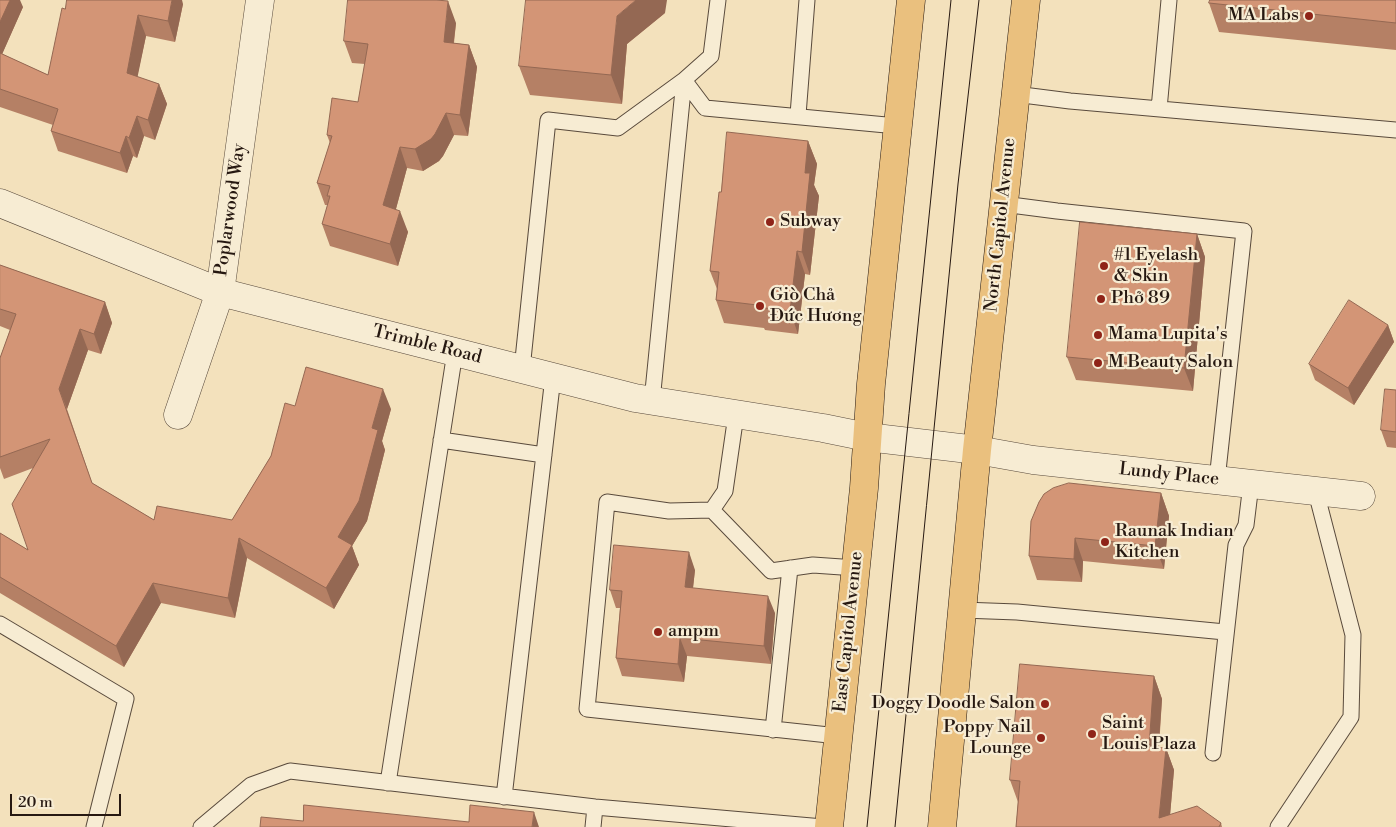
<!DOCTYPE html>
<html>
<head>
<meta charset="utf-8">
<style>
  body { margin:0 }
  #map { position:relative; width:1396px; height:827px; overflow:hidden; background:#f3e1bc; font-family:"Libre Bodoni",serif }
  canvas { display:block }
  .scale { position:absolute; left:10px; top:794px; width:111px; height:22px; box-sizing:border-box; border:2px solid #261811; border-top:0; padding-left:6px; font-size:15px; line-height:18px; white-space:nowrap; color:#261811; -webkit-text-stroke:4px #f7ecd3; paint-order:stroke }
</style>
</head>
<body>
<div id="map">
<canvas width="1396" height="827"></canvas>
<div class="scale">20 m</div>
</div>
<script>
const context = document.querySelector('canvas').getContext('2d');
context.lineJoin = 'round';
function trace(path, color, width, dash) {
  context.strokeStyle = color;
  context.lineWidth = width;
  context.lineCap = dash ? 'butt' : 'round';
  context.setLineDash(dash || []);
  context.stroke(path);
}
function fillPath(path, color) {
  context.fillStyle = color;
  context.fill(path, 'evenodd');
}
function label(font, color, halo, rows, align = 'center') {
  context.font = font + ' "Libre Bodoni",serif';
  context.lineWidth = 4.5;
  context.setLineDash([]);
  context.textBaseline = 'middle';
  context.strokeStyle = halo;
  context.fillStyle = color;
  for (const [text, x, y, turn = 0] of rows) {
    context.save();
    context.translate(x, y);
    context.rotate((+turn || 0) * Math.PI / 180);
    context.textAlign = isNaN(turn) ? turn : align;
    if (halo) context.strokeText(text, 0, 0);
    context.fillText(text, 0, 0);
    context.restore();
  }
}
const service = new Path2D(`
  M1015,94L1070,101L1396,130
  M1159,109L1169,0
  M798,115L807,0
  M1003,204L1057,211L1244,231L1217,480
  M522,369L548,120L618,128L684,80L705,108L897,126
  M652,401L684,80L711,56L718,0
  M736,415L725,491L712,510L669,511L607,502L587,709L838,736
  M441,440L544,455
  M712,510L771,571L813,565L856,568
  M962,610L1017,612L1225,632
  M0,624L126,699L94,827
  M773,730L790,568
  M1213,753L1236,545L1246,525L1251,484
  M388,783L455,352
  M504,797L553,377
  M201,827L251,785L290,771L595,807L823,827
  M593,827L595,807
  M1278,827L1351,717L1353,635L1316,492`);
const minor = new Path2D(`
  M178,415L220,292L260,0
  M977,450L1033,460L1361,496`);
const tertiary = new Path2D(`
  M0,203L220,292L635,398L823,428L867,437L977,450`);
const primary = new Path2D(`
  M829,827L864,488L871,384L911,0
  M942,827L977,450L1026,0`);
const tram = new Path2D(`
  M867,827L951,0
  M895,827L958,184L979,0`);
const wall = new Path2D(`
  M0,0L23,7L2,54L48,75L65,9L183,4L175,42L146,36L137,77L159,84L167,104L155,140L144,136L137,158L133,156L127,173L58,151L51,131L53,125L0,107Z
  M1396,0V50L1219,32L1209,3Z
  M665,13L627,44L622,104L530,95L519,66Z
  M456,23L454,43L469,45L477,67L468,136L454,135L443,156L439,161L423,171L407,168L396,209L408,232L398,266L330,246L322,224L328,205H325L317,183L330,143L327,135L358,102L365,64L352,63L344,41Z
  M808,141L817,164L814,185L819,196L810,275L805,274L798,334L765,330L764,328L724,323L716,300L717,289L710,271L721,192Z
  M1197,234L1205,257L1193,391L1076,380L1067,357Z
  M0,265L105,302L112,323L101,354L88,350L67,409L92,483L154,520H232L271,456L295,406L391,409L382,441L385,450L367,521L352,546L359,565L334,609L247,558L235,618L161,603L124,667L0,593V533L28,550L33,468L4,479L0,468V358L10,330L0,326Z
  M1388,325L1394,342L1354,405L1315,380L1309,364Z
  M1396,390V448L1387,447L1381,430Z
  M1161,493L1169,516L1164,569L1083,561L1082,582L1037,580L1029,556Z
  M695,570L693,588L775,613L771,664L687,656L684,682L622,676L616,658L620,608H616L610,590Z
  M1154,676L1162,699L1159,748H1166L1174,770L1170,815L1221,823L1222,827H1016L1018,802L1010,780Z`);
const shadedWall = new Path2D(`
  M10,0H20L23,7L0,59V22Z
  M172,0H182L183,4L175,42L168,21Z
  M636,0H667L665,13L627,44L622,104L611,75L617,16Z
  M448,1L456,23L451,64L444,42Z
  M138,15L146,36L134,94L127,73Z
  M469,45L477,67L468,136L460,115Z
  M159,84L167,104L155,140L148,120Z
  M446,113L454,135L443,156L439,161L423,171L415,149Z
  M137,116L144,136L137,158L129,138Z
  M126,136L133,156L127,173L120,153Z
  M808,141L817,164L814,185L819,196L810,275L802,252L805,173Z
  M400,147L407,168L391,227L383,205Z
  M400,211L408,232L398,266L390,244Z
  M1197,234L1205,257L1193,391L1184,368Z
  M797,251L805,274L798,334L790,311Z
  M105,302L112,323L101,354L94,334Z
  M1388,325L1394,342L1354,405L1348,388Z
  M80,329L88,350L67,409L59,389Z
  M383,389L391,409L382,441L385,450L367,521L352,546L359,565L334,609L326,588L338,537L372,428Z
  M1161,493L1169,516L1164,569L1155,546Z
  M239,538L247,558L235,618L228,598Z
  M1075,538L1083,561L1082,582L1074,559Z
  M689,552L695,570L691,605L685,587Z
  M153,583L161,603L124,667L116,646Z
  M768,596L775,613L771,664L764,646Z
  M680,638L687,656L684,682L678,664Z
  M1154,676L1162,699L1157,769L1149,747Z
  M1166,748L1174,770L1169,827L1159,818Z
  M534,812L539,827H532Z`);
const building = new Path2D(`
  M0,0H10L0,22Z
  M67,0H172L168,21L138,15L127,73L159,84L148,120L137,116L129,138L126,136L120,153L51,131L58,109L0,89V53L48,75L62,8L65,9Z
  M348,0H436L448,1L444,42L469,45L460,115L446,113L435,134L431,139L415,149L400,147L383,205L400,211L390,244L322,224L330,196H327L330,186L317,183L332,136L327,135L332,98L358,102L368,44L344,41Z
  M526,0H636L617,16L611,75L519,66Z
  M1210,0H1396V23L1209,3Z
  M727,132L808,141L805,173H810L802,252L797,251L790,311L757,307V305L716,300L719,272L710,271L719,192H721Z
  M1080,222L1197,234L1184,368L1067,357Z
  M0,265L105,302L94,334L80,329L59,389L92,483L154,520L157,506L232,520L271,456L285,403L295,406L306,367L383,389L372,428L378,430L359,501L338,537L352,545L326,588L239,538L228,598L153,583L116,646L0,577V533L28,550L12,504L50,439L0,457V358L16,314L0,309Z
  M1349,300L1388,325L1348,388L1309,364Z
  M1385,389L1396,390V432L1381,430Z
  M1069,483L1161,493L1155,546L1075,538L1074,559L1029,556L1031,521L1039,502L1044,494L1053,488Z
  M614,545L689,552L685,587L768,596L764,646L680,638L678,664L616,658L622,591L610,590Z
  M1020,664L1154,676L1149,747L1166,748L1159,818L1197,806L1221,823L1219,827H1016L1020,781L1010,780Z
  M304,805L469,822L470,805L534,812L532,827H260L261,817L303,821Z`);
const markers = [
  [1309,16,5,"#8f2418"],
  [770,222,5,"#8f2418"],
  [1104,266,5,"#8f2418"],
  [1101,299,5,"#8f2418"],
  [760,306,5,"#8f2418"],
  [1098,335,5,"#8f2418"],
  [1098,363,5,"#8f2418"],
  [1105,542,5,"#8f2418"],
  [658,632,5,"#8f2418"],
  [1045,704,5,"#8f2418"],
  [1092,734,5,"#8f2418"],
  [1041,738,5,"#8f2418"]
];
const poiNames = [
  ["MA Labs",1299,16,"right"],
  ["Subway",780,222],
  ["#1 Eyelash",1114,256],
  ["& Skin",1114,277],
  ["Giò Chả",770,296],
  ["Đức Hương",770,317],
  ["Phở 89",1111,299],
  ["Mama Lupita's",1108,335],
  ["M Beauty Salon",1108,363],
  ["Raunak Indian",1115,532],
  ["Kitchen",1115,553],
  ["ampm",668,632],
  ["Doggy Doodle Salon",1035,704,"right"],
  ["Saint",1102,724],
  ["Louis Plaza",1102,745],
  ["Poppy Nail",1031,728,"right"],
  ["Lounge",1031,749,"right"]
];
const streetNames = [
  ["Poplarwood Way",231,210,-82],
  ["North Capitol Avenue",1001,225,-84],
  ["Trimble Road",427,345,14],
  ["Lundy Place",1169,475,6],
  ["East Capitol Avenue",849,632,-84]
];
trace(service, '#594a3c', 17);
trace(minor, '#594a3c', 29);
trace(tertiary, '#594a3c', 29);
trace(primary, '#261811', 29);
trace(service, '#f7ecd3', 15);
trace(minor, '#f7ecd3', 28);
trace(tertiary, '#f7ecd3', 28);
trace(primary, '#eac07e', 28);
trace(tram, '#261811', 1);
fillPath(wall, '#b58065');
fillPath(shadedWall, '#946853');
fillPath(building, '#d39576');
trace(building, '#946853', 1);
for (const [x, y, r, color] of markers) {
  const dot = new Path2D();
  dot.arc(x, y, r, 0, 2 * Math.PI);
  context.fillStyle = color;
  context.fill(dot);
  trace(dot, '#f7ecd3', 2);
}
label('18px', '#261811', '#f7ecd3', poiNames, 'left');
label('18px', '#261811', '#f7ecd3', streetNames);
</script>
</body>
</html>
